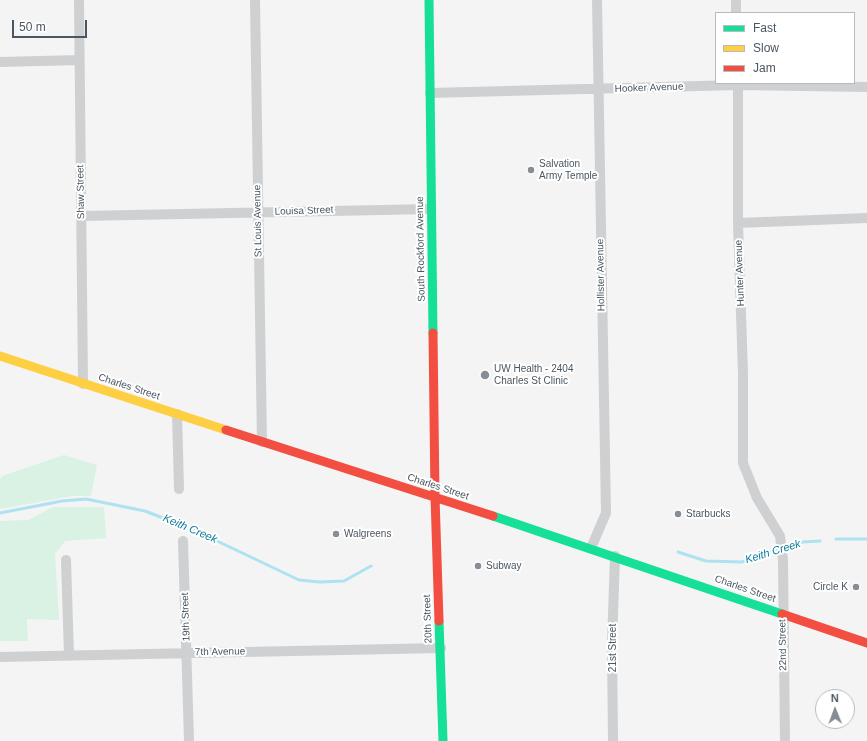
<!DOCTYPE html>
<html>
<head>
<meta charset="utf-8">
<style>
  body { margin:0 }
  #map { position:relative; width:867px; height:741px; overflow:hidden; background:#f4f4f4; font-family:Helvetica,sans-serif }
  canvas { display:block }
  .legend { position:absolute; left:715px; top:12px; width:140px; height:72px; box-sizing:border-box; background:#fff; border:1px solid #b7bbc0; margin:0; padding:5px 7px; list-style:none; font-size:12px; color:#4a5661 }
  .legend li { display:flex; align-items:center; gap:8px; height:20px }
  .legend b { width:20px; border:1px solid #b7bbc0 }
  .north { position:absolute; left:815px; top:689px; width:40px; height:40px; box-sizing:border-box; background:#fff; border:1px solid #b7bbc0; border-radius:50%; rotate:359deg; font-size:11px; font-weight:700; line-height:16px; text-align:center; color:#4a5661 }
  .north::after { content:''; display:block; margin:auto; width:14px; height:18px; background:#868d94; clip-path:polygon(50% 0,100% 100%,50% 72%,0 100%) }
  .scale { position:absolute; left:12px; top:20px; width:75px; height:18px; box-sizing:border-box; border:2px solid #4a5661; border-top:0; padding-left:5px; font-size:12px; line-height:14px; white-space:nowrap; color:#4a5661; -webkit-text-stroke:3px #fff; paint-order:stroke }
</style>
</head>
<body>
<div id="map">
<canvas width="867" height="741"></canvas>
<ul class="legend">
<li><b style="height:5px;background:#16e098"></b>Fast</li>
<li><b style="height:5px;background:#ffcf43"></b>Slow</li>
<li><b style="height:5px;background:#f24e42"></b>Jam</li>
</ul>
<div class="north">N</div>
<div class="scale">50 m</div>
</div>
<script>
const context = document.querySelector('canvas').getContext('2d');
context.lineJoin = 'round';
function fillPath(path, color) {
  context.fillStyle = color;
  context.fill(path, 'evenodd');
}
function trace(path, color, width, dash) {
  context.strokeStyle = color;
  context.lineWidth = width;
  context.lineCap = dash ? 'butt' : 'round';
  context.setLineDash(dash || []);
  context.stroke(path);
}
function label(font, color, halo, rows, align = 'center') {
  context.font = font + ' Helvetica,sans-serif';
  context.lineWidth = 4;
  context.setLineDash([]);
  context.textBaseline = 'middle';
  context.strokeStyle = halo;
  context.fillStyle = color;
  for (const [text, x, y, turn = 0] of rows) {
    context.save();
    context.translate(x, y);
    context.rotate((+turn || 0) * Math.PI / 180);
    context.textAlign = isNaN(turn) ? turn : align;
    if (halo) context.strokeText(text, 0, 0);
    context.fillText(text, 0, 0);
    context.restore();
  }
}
const green = new Path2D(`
  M64,455L97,465L91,496H72L0,509V479L2,476Z
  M53,507H104L106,538L65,541L55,554L59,620L27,619L28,641H0V521L28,520Z`);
const stream = new Path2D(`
  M0,513L62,501L86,499L145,511L194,530L299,580L319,582L344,581L371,566
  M836,539H867
  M678,552L706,561L742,562L802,542L820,541`);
const street = new Path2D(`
  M79,0L83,384
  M255,0L262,442
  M736,0V13
  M0,62L79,60
  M738,83V223L743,374V463L757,498L780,536L783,560L785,741
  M430,93L738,85L867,87
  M82,216L431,209
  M738,223L867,218
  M177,414L179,489
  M183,541L189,741
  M591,548L606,513L597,0
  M66,560L69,655
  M0,657L441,648
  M613,741L612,644L615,556`);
const fast = new Path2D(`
  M429,0L433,333
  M493,516L782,614
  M439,621L443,741`);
const slow = new Path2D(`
  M0,356L226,430`);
const jam = new Path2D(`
  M433,333L435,497L439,621
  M226,430L493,516
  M782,614L867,643`);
const markers = [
  [531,170,4,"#868d94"],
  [485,375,5,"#868d94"],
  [678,514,4,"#868d94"],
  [336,534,4,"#868d94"],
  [478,566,4,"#868d94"],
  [856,587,4,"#868d94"]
];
const streetNames = [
  ["Hooker Avenue",649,88,-2],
  ["Shaw Street",81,192,-91],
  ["Louisa Street",304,211,-2],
  ["St Louis Avenue",258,221,-91],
  ["South Rockford Avenue",421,249,-91],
  ["Hunter Avenue",740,273,-92],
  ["Hollister Avenue",601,275,-91],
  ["Charles Street",129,387,18],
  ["Charles Street",438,487,18],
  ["Charles Street",745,589,19],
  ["19th Street",186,617,-92],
  ["20th Street",428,619,-92],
  ["22nd Street",783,645,-91],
  ["21st Street",613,648,-90],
  ["7th Avenue",220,652,-1]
];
const poiNames = [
  ["Salvation",539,164],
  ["Army Temple",539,176],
  ["UW Health - 2404",494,369],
  ["Charles St Clinic",494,381],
  ["Starbucks",686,514],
  ["Walgreens",344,534],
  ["Subway",486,566],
  ["Circle K",848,587,"right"]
];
const waterNames = [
  ["Keith Creek",190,529,23],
  ["Keith Creek",773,552,-17]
];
fillPath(green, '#d9f2e3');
trace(stream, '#aee2f0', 3);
trace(street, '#ced0d2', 10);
trace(fast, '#16e098', 9);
trace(slow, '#ffcf43', 9);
trace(jam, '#f24e42', 9);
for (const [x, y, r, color] of markers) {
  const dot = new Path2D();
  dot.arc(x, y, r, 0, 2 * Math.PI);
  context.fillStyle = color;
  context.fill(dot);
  trace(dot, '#fff', 1.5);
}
label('10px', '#4a5661', '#fff', streetNames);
label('10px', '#4a5661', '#fff', poiNames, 'left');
label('italic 11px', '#0c7c9b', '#fff', waterNames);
</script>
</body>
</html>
